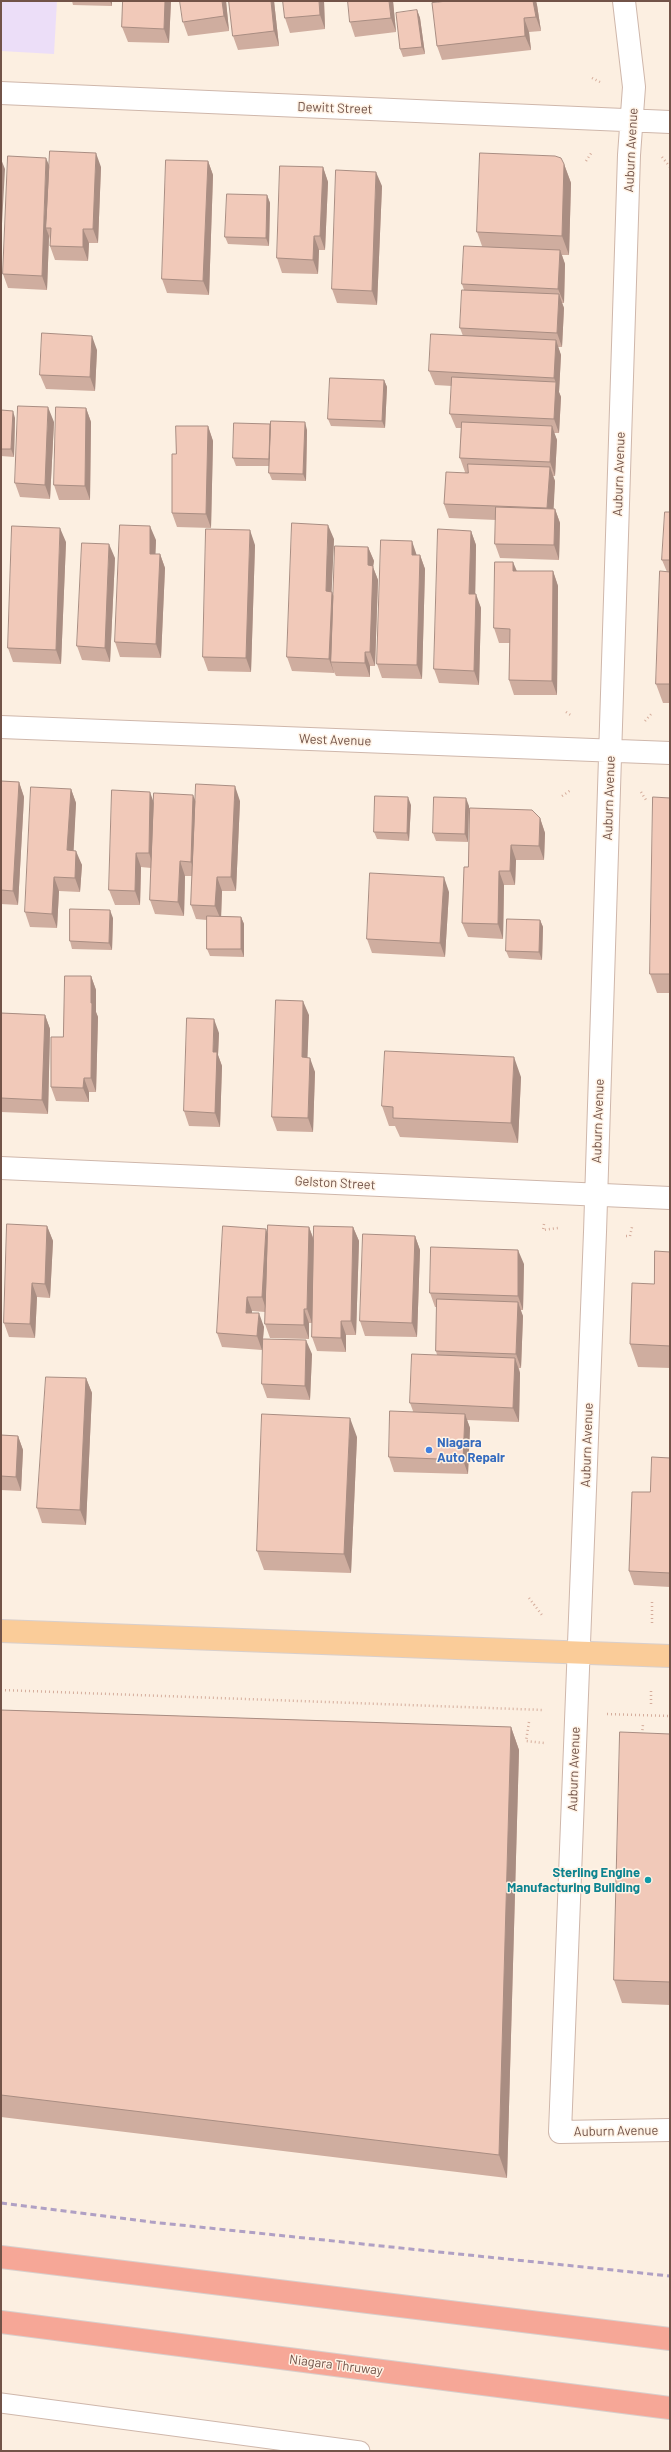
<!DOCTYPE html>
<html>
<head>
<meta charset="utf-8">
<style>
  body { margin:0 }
  #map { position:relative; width:671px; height:2452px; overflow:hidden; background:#fcefe1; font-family:Barlow,sans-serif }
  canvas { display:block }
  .frame { position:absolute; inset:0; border:2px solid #725348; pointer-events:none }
</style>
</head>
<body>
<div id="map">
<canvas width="671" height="2452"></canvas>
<div class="frame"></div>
</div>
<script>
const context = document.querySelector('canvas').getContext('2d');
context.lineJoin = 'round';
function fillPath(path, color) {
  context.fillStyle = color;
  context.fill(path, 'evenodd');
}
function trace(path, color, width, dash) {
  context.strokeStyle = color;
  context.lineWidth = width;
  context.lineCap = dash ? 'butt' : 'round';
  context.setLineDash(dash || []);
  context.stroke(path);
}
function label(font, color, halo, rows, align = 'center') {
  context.font = font + ' Barlow,sans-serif';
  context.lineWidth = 3;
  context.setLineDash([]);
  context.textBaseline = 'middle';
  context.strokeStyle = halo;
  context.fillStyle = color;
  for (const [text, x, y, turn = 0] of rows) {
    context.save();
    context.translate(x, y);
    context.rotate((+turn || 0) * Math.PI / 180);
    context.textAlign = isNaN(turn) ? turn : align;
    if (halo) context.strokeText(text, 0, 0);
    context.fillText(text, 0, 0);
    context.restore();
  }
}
const education = new Path2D(`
  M1,1H57L54,54L1,51Z`);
const path = new Path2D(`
  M592,78L600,82
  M662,157L670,167
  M586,161L592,152
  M566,712L572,716
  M645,721L653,712
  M641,792L646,800
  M562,796L571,790
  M544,1224L543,1230L558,1228
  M626,1236H630L632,1227
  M529,1598L542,1615
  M652,1623V1602
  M1,1690L544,1710
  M651,1691V1704
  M607,1714L670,1716
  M529,1722L526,1741L544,1743
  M642,1734L643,1724`);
const service = new Path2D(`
  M1,2403L360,2451`);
const minor = new Path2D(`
  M624,1L634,87L629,155L595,1232L560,2132L670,2130
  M1,93L670,122
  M1,727L670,753
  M1,1168L670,1198`);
const primary = new Path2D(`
  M1,1631L670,1656`);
const motorway = new Path2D(`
  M1,2257L670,2339
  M1,2322L670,2408`);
const rail = new Path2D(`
  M1,2203L151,2222L670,2276`);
const wall = new Path2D(`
  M72,1H112V6L73,5Z
  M123,1H171L169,43L128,42L122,27Z
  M226,1L229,31L188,36L183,22Z
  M229,1H274L279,46L238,50L233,36Z
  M283,1H324L325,29L290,33L285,18Z
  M393,1L396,32L355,37L350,22Z
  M438,1H536L537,5L541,31L529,32L531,50L442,60L437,46Z
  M417,10L420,18L425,54L403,57L400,49Z
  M208,161L213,175L209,295L167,293L162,279Z
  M564,164L571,183L569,255H562L565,264L564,303H562L564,308L562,347H558L561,355L559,392L561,397L559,433H554L557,440L555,476H553L555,481L553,509H555L560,523L559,560L500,558L495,544L496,520L449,518L444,504L465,472L460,458L461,428H456L450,414L452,386L435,385L429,371L463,336L460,328L464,290L462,284L482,246L477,232Z
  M101,167L98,243H89L88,261L55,260L50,246V240L49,236L47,290L8,288L3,274Z
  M323,167L328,182L325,250H319L318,274L282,273L277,258Z
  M382,186L377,305L337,303L332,289Z
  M267,195L270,203L269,246L228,244L225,237Z
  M97,350L95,391L46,389L40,375Z
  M384,380L387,387L385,428L331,426L328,419Z
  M86,408L91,422L90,500H59L54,485Z
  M1,410L15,418L14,457L1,456Z
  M54,422L50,499L20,497L15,483Z
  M270,424L271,428L307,430L306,481L272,480L269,473V466H236L233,458Z
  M208,426L213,441L211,528L177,527L172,513Z
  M670,512V703H663L656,684L667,572L662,560Z
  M471,531L476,545L475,594L481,608L479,685L439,683L434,669Z
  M334,539L331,592L333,596L368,547L374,561L373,567L378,580L375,666H370V677L336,676L334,672V673L292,671L287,657Z
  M156,540L155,554H160L165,568L161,658L120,657L115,642Z
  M66,542L61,664L13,662L8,648Z
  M255,545L251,672L208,671L203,657Z
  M417,555H420L425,569L422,679L382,678L377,664Z
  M115,558L110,662L82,660L77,646Z
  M517,571H553L558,586L557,695H514L509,680L510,643H499L494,628Z
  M1,781L19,782L24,797L18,905L1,904Z
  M71,789L76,803L73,850L82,865L80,892L59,891L57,928L30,927L25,912Z
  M670,798V993H657L650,974Z
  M195,801H240L236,891H222L221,916L241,917L244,924V957L210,956L207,949V920L196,919L191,905L192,876H185L184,916L155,914L150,900L151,868L141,867L140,905H115L109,890L154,802Z
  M411,805L409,841L377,839L374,832Z
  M469,806L468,842L436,841L433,833Z
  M540,818L545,833L544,860H516L515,885H504L503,939L468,937L462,923L468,867Z
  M449,892L445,957L372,953L367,939Z
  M113,918L112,950L72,949L70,941Z
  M540,920L543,927L542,960L509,958L506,951Z
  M91,976L96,990V1012L98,1017L96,1092H89V1102L56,1101L51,1087L63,1037Z
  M1,1013L45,1015L50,1029L48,1114L1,1112Z
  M309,1015L307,1057L315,1072L313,1132L277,1131L272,1117Z
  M219,1033L218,1055L222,1066L220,1127L189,1126L184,1111Z
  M521,1077L518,1143L400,1137L395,1126H389L382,1106Z
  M47,1226L53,1241L50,1298L37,1297L35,1338L9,1337L4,1323Z
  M309,1227L314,1240L353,1227L359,1241L356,1335H346V1352L317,1351L312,1337V1323H309V1339L270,1338L265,1324V1312L252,1311V1313L264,1327L262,1350L222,1347L217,1333L267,1233Z
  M415,1236L420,1250L417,1337L365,1336L360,1321Z
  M670,1252V1368L638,1367L630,1344L654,1284Z
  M524,1264L523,1310H520L523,1316L521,1368H519L520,1373L519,1422L467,1420L470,1428L468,1474L394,1472L389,1457L413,1411L410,1403L437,1355L436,1351L437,1307H435L430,1293Z
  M312,1354L310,1400L267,1398L262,1384Z
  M86,1378L92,1393L86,1525L42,1523L37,1508Z
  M1,1435L18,1436L23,1450L21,1491L1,1490V1498Z
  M357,1437L351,1573L264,1570L257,1551Z
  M670,1458V1587L634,1585L629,1571L650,1492Z
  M1,1710L511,1727L519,1750L507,2178L1,2117Z
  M670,1734V2005L622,2003L614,1980Z`);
const shadedWall = new Path2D(`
  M110,1H112V6Z
  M165,1H171L169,43L164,29Z
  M222,1H226L229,31L224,16Z
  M271,1H274L279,46L274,31Z
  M319,1H324L325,29L320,15Z
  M389,1H393L396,32L391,18Z
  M533,1H536L537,5L541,31L536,17Z
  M417,10L420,18L425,54L422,47Z
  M524,18L529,32L531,50L525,36Z
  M96,153L101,167L98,243L93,229Z
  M46,158L52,172L46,228L49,236L47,290L42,276Z
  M1,159L5,169L1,242Z
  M208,161L213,175L209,295L203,281Z
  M564,164L571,183L569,255L562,236Z
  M323,167L328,182L325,250L320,236Z
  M376,172L382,186L377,305L372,291Z
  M267,195L270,203L269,246L266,238Z
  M83,229L89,243L88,261L83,247Z
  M314,236L319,250L318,274L313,260Z
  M560,250L565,264L564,303L558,289Z
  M559,294L564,308L562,347L557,333Z
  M92,336L97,350L95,391L90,377Z
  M556,340L561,355L559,392L561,397L559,433L554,419L556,383L554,378Z
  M384,380L387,387L385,428L382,421Z
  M48,407L54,422L50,499L45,485Z
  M86,408L91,422L90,500L85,486Z
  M13,411L15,418L14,457L11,449Z
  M305,422L307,430L306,481L303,474Z
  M270,424L272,432L271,467L269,459Z
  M208,426L213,441L211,528L206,514Z
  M552,426L557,440L555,476L550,462Z
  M550,467L555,481L553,522L547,508Z
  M555,509L560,523L559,560L554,545Z
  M328,525L334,539L331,606L326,591Z
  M150,526L156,540L155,568L150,554Z
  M60,528L66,542L61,664L56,650Z
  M250,530L255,545L251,672L246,658Z
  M471,531L476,545L475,608L469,594Z
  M412,541L417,556L412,555Z
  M109,544L115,558L110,662L105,648Z
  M368,547L374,561L373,567L378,580L375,666L370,652L368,565Z
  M160,554L165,568L161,658L156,644Z
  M420,555L425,569L422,679L417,665Z
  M513,562L519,576L513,571Z
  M553,571L558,586L557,695L552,681Z
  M332,592L337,606L331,662L334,673L329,659Z
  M476,594L481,608L479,685L474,671Z
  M365,652L370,666V677L365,663Z
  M19,782L24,797L18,905L13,891Z
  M235,786L240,801L236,891L231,877Z
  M71,789L76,803L73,864L67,850Z
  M150,792L155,806L154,868L149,853Z
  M193,795L199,809L196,876L191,862Z
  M408,797L411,805L409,841L407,833Z
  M466,798L469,806L468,842L465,834Z
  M540,818L545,833L544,860L539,846Z
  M511,845L516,860L515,885L510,871Z
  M76,851L82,865L80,892L75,878Z
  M136,853L141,867L140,905L135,891Z
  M180,861L185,876L184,916L178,902Z
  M499,871L504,885L503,939L498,924Z
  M54,877L59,891L57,928L52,914Z
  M217,877L222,891L221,920L215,906Z
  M444,877L449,892L445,957L440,943Z
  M110,910L113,918L112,950L109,943Z
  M241,917L244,924V957L241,949Z
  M540,920L543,927L542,960L539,952Z
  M91,976L96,990V1012L98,1017L96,1092L91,1078Z
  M303,1001L309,1015L307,1071L302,1057Z
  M45,1015L50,1029L48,1114L42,1100Z
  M214,1019L219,1033L218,1055L222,1066L220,1127L215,1113L213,1052Z
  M514,1057L521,1077L518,1143L511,1123Z
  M310,1058L315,1072L313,1132L308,1118Z
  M84,1078L89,1092V1102L83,1088Z
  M47,1226L53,1241L50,1298L45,1284Z
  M309,1227L314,1241L312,1323L307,1309Z
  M353,1227L359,1241L356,1335L351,1321Z
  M266,1229L271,1243L267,1312L262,1297Z
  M415,1236L420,1250L417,1337L412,1323Z
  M518,1250L524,1264L523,1310L518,1296Z
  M32,1283L37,1297L35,1338L30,1324Z
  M247,1297L252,1311L251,1327L246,1313Z
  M518,1302L523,1316L521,1368L516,1354Z
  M304,1309L309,1323V1339L304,1325Z
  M259,1313L264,1327L262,1350L257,1336Z
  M341,1321L346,1335V1352L341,1338Z
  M306,1340L312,1354L310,1400L305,1386Z
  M515,1358L520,1373L519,1422L513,1408Z
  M86,1378L92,1393L86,1525L80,1510Z
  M465,1414L470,1428L468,1474L463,1460Z
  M350,1418L357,1437L351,1573L344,1554Z
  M18,1436L23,1450L21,1491L16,1477Z
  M511,1727L519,1750L507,2178L499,2155Z`);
const building = new Path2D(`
  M123,1H165L164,29L122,27Z
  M180,1H222L224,16L183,22Z
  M229,1H271L274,31L233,36Z
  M283,1H319L320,15L285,18Z
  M348,1H389L391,18L350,22Z
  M448,1H533L536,17L524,18L525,36L437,46L432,3Z
  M417,10L422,47L400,49L396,13Z
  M50,151L96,153L93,229H83V247L50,246L51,228H46Z
  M480,153L555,156L561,158L564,164L562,236L477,232Z
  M8,156L46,158L42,276L3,274Z
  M166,160L208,161L203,281L162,279Z
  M280,166L323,167L320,236H314L313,260L277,258Z
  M336,170L376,172L372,291L332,289Z
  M227,194L267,195L266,238L225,237Z
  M464,246L560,250L558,289L462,284Z
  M462,290L559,294L557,333L460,328Z
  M42,333L92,336L90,377L40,375Z
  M431,334L556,340L554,378L429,371Z
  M452,377L556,382L554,419L450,414Z
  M330,378L384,380L382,421L328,419Z
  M18,406L48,407L45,485L15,483Z
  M56,407L86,408L85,486L54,485Z
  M1,410L13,411L11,449H1Z
  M271,421L305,422L303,474L269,473Z
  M462,422L552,426L550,462L460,458Z
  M234,423L270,424L269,459L233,458Z
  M176,426H208L206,514L172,513V454H176Z
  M468,464L550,467L547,508L444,504L446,472L468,473Z
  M496,507L555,509L554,545L495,544Z
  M665,512H670V560H662Z
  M292,523L328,525L326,591L332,592L329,659L287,657Z
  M120,525L150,526V554H160L156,644L115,642Z
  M12,526L60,528L56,650L8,648Z
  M206,529L250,530L246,658L203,657Z
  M438,529L471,531L469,594H476L474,671L434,669Z
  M381,540L412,541V555H420L417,665L377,664Z
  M82,543L109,544L105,648L77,646Z
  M335,546L368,547V565L373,566L370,652H365V663L331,662Z
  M495,562H513V571H553L552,681L509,680L510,629L494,628Z
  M660,571L670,572V684H656Z
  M1,781L19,782L13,891L1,890Z
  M196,784L235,786L231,877H217L215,906L191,905Z
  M31,787L71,789L67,850L76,851L75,878L54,877L52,914L25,912Z
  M112,790L150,792L149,853H136L135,891L109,890Z
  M154,793L193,795L191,862L180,861L178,902L150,900Z
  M375,796L408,797L407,833L374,832Z
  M434,797L466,798L465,834L433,833Z
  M653,797L670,798V974H650Z
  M470,808L532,810L540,818L539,846L511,845L510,871H499L498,924L462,923L464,867H468Z
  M370,873L444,877L440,943L367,939Z
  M70,909L110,910L109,943L70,941Z
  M207,916L241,917V949H207Z
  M507,919L540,920L539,952L506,951Z
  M65,976H91V1003H92L91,1078H84L83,1088L51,1087V1037H63Z
  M276,1000L303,1001L302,1057L310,1058L308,1118L272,1117Z
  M1,1013L45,1015L42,1100L1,1098Z
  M187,1018L214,1019L213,1052H217L215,1113L184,1111Z
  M385,1051L514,1057L511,1123L393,1118V1107L382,1106Z
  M7,1224L47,1226L45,1284L32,1283L30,1324L4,1323Z
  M268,1225L309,1227L307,1309H304V1325L265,1324Z
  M223,1226L266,1229L262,1297H247L246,1313H259L257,1336L217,1333Z
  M314,1226L353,1227L351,1321H341V1338L312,1337Z
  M363,1234L415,1236L412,1323L360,1321Z
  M431,1247L518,1250V1296L430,1293Z
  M655,1251L670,1252V1346L630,1344L632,1283L654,1284Z
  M437,1299L518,1302L516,1354L436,1351Z
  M263,1339L306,1340L305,1386L262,1384Z
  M412,1354L515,1358L513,1408L410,1403Z
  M46,1377L86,1378L80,1510L37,1508Z
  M390,1411L465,1414L463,1460L389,1457Z
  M262,1414L350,1418L344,1554L257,1551Z
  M1,1435L18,1436L16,1477L1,1476Z
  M652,1457L670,1458V1573L629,1571L632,1492H650Z
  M1,1710L511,1727L499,2155L1,2095Z
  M620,1732L670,1734V1982L614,1980Z`);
const markers = [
  [429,1450,4,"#3f7fe0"],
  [648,1880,4,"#0f9aa8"]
];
const streetNames = [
  ["Dewitt Street",335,108,2],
  ["Auburn Avenue",631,150,-87],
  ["Auburn Avenue",619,474,-88],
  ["West Avenue",335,740,2],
  ["Auburn Avenue",609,798,-88],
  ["Auburn Avenue",598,1121,-88],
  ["Gelston Street",335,1183,3],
  ["Auburn Avenue",587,1445,-88],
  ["Auburn Avenue",574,1769,-88],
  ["Auburn Avenue",616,2131,-1],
  ["Niagara Thruway",336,2365,7]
];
const shopNames = [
  ["Niagara",437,1443],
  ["Auto Repair",437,1458]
];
const cultureNames = [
  ["Sterling Engine",640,1873],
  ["Manufacturing Building",640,1888]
];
fillPath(education, '#ecdef8');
trace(service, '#cfb7ab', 21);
trace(minor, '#cfb7ab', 24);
trace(primary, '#d8cfcc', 24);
trace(motorway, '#d8cfcc', 24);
trace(path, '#d5ad9c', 2.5, [1, 3]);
trace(service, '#fff', 19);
trace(minor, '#fff', 22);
trace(primary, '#facc99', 22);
trace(motorway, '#f6a797', 22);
trace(rail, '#b0a0c4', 3, [6, 4]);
fillPath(wall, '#cfad9f');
fillPath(shadedWall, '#a98d82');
fillPath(building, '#f1c9b9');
trace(building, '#a98d82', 1);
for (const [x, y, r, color] of markers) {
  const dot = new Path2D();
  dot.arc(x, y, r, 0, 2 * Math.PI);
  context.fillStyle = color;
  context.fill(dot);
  trace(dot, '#fff3e6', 1.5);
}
label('13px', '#725348', '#fff3e6', streetNames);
label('bold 13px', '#366cbe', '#fff3e6', shopNames, 'left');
label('bold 13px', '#0d838f', '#fff3e6', cultureNames, 'right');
</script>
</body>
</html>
